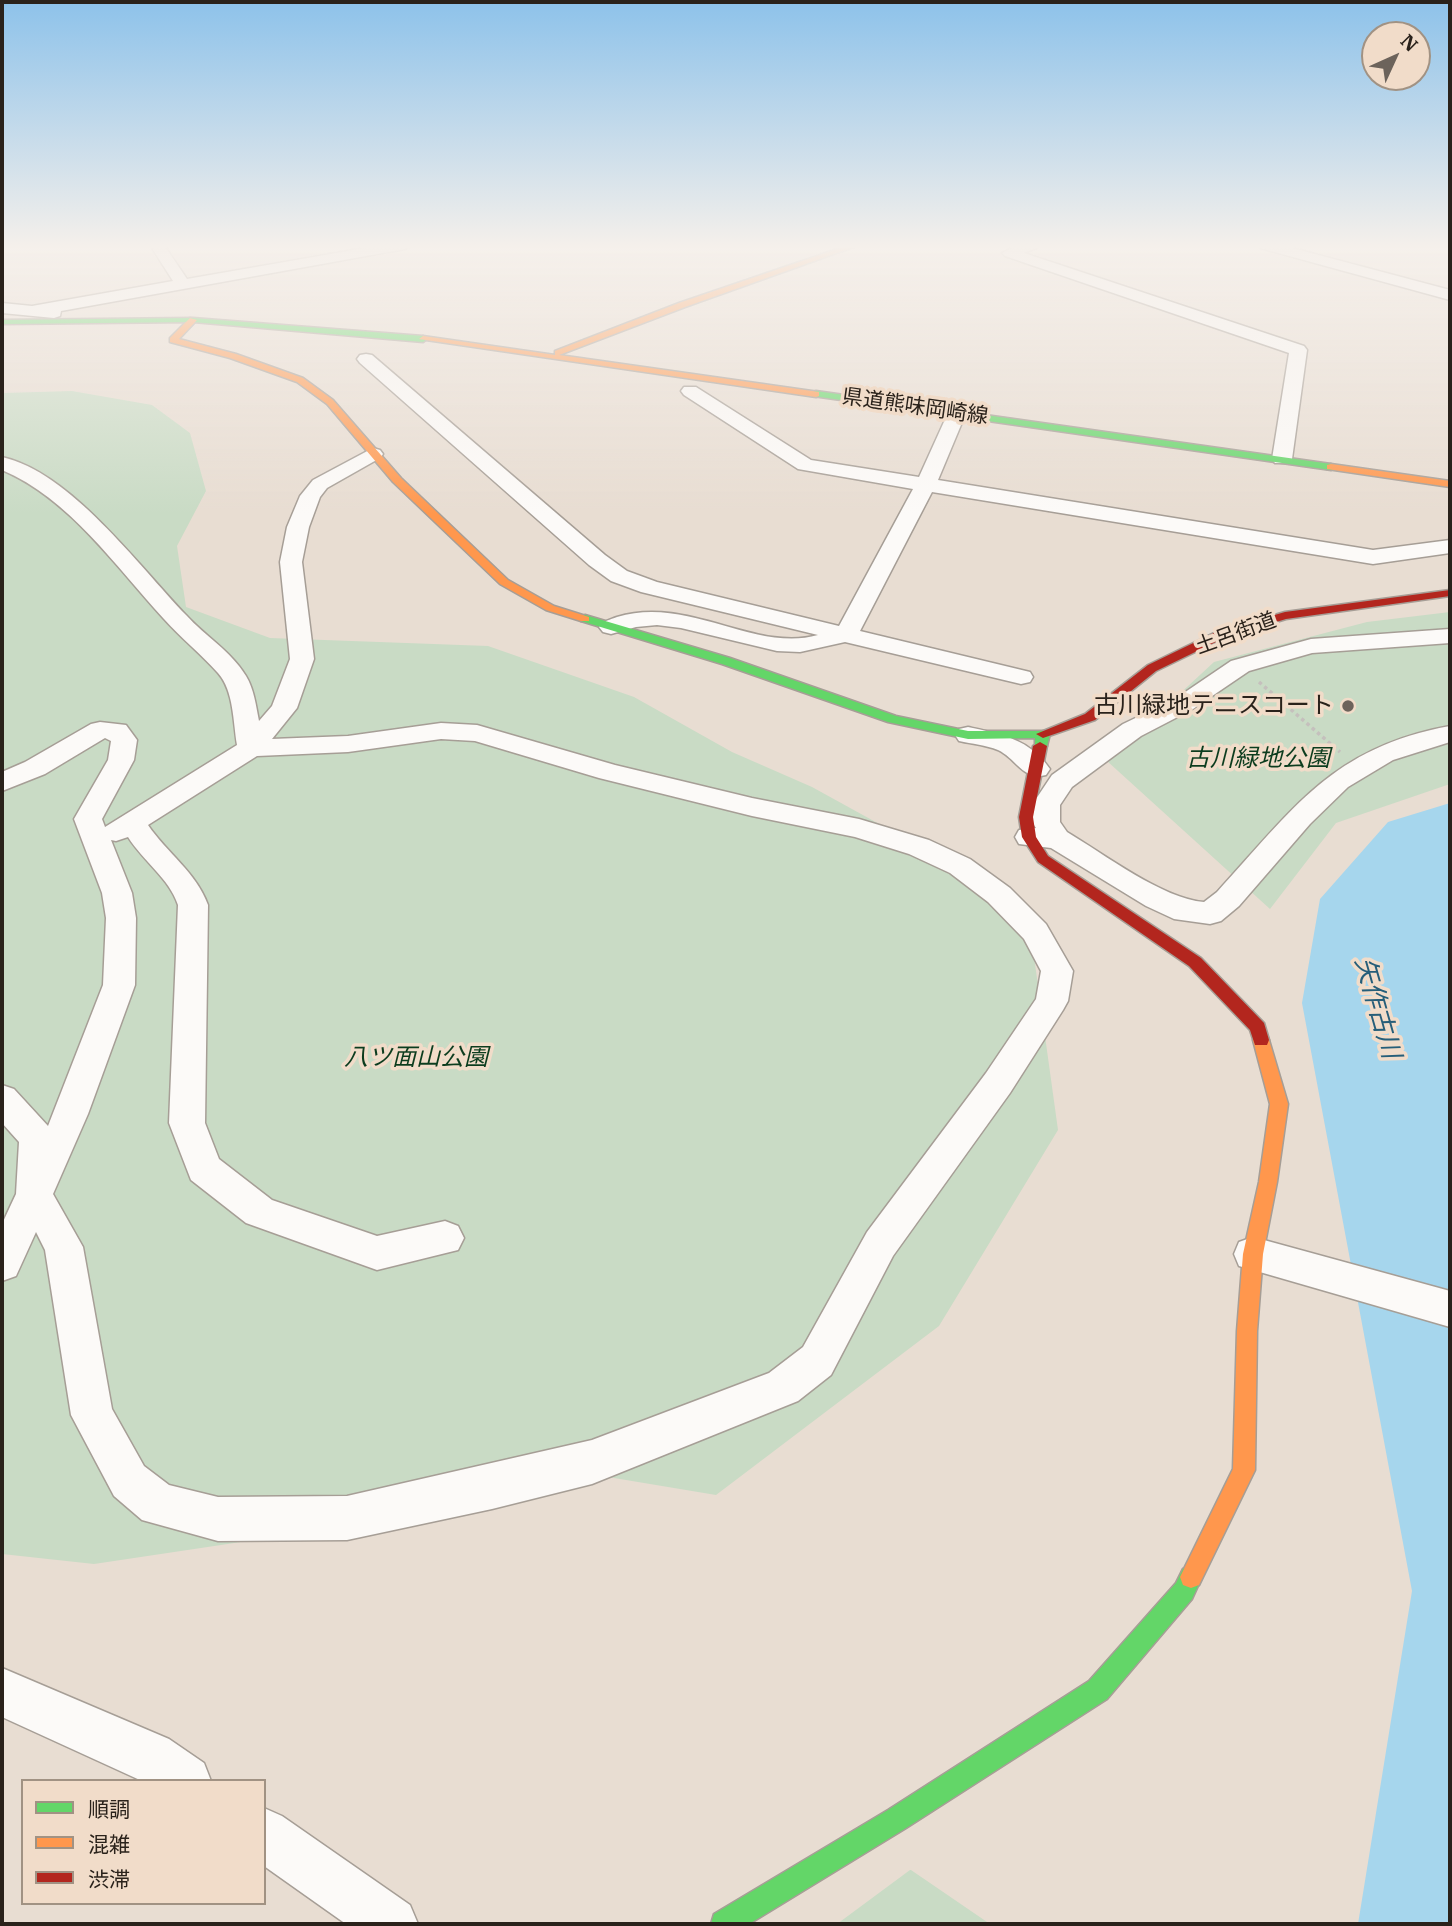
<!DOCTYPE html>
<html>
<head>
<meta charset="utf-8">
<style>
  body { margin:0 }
  #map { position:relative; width:1452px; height:1926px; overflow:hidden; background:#e8ddd2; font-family:"IBM Plex Serif","Noto Sans JP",serif }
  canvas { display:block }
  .frame { position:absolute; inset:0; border:4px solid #2a221b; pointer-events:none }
  .legend { position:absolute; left:21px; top:1779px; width:245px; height:126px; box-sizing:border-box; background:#f1dcc9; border:2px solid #a19283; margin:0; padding:9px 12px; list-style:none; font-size:21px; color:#2a221b }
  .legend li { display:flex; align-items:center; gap:14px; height:35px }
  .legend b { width:35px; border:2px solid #a19283 }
  .north { position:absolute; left:1361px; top:21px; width:70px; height:70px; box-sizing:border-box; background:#f1dcc9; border:2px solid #a19283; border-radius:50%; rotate:45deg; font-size:19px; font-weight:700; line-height:28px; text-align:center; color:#2a221b }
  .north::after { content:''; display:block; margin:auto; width:24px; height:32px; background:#6c635b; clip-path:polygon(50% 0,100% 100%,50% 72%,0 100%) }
</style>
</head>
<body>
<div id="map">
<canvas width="1452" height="1926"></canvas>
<div class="frame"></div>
<ul class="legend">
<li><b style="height:9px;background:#63d668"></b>順調</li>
<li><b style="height:9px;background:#ff974d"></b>混雑</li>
<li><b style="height:9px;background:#b3261e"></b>渋滞</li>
</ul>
<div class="north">N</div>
</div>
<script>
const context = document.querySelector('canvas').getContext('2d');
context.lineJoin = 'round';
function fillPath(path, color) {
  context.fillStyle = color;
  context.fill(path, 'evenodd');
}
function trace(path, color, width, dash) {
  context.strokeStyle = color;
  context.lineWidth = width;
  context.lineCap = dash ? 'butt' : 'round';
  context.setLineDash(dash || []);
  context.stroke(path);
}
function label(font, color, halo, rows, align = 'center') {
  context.font = font + ' "IBM Plex Serif","Noto Sans JP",serif';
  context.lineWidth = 7;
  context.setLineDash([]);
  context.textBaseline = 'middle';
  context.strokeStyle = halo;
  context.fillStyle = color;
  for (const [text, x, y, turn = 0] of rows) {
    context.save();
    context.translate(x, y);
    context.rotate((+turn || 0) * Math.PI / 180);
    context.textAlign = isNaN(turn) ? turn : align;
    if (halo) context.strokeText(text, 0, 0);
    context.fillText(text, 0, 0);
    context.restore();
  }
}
const green = new Path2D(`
  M72,391L152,405L190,433L206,491L177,546L186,607L270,638L488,646L634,697L732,752L812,787L921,847L1031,935L1058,1130L939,1326L716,1495L608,1477L388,1520L94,1564L2,1554V393Z
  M1450,612V784L1336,823L1270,909L1107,761L1214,662L1367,622Z
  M910,1870H911L990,1924H837Z`);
const water = new Path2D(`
  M1450,803V1924H1358L1412,1591L1302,1003L1320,899L1388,822Z`);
const path = new Path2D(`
  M1259,682L1340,752`);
const street = new Path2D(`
  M150,245H164L187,279L382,245H412L405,249L61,311L60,316L54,318L2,313V303L32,306L173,281Z
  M1018,245H1038L1036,248L1024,253L1304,346L1307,350L1292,459L1289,463H1275L1272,459L1289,353L1005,256L1002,253Z
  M1258,245H1281L1450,290V300L1260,248Z
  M366,354L372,355L605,555L627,571L657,582L839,626L913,489L798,469L684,395L681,391L684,387H696L811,460L919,477L948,413L957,407L966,413L938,480L1373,550L1450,540V553L1373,564L932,492L860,631L1030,672L1033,677L1030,682L1021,684L845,642L800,652L777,651L681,628L657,625L636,627L611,634L603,632L599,627C604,620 610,620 617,617C688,595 755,653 818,635L641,592L611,581L589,565L360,363L357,359L360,355Z
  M373,448L380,450L383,454L380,458L327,488L320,497L309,527L302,562L314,659L297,708L272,739L348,736L441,723L477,725L615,765L752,798L859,819L929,840L970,859L1010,888L1046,924L1073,971L1068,1001L1063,1010L1010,1093L893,1256L831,1375L798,1401L592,1484L492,1509L347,1540L218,1541L142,1520L114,1496L71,1415L45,1250L36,1232L16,1276L2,1281V1224L16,1194L19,1142L2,1123V1085L14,1089L48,1126L103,985L106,918L102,893L74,819L108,760L111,741L105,738L45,774L2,791V772L25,762L91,724L100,722L126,725L137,740L134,760L102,819L105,827L237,745C233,722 234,691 218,673C201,654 181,638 164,619C116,567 69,498 2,470V457C70,472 138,565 186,615C205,636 231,651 246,676C254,689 256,706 259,721L272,706L290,659L280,562L287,527L300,496L313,480ZM441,739L475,741L599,778L752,816L855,837L909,854L950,873L988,902L1024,939L1041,971L1036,999L986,1073L867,1232L803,1347L769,1373L592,1440L347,1496L218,1497L169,1485L144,1466L112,1409L83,1247L53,1194L88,1114L135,985L136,918L132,893L111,840L116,841L128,837C143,861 169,878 178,905L169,1123L191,1180L246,1223L377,1270L458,1250L464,1238L458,1226L445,1221L377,1236L272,1200L219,1159L205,1123L208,905C196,872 167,853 148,825L257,756L348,752Z
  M1450,629V643L1312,653L1249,671L1193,709L1141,736L1072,787L1060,805V822L1067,832C1104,854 1163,899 1204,902L1217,892C1293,809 1333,747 1450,726V742L1393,760L1348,787L1310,824L1239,906L1221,921L1210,924L1174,919L1146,906L1051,848L1019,844L1015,837L1019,830L1036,828L1032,822V805L1052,775L1123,724L1175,699L1231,661L1311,639Z
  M968,727C1001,734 1030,739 1050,769L1046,775C1023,781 1017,759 998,750C986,745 972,744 959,741L955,735L959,729Z
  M1253,1237L1450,1291V1327L1239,1266L1234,1254L1239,1242Z
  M2,1668L169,1739L204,1763L211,1781H142L2,1717Z
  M264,1808L282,1816L410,1905L418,1924H346L264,1866Z`);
const fast = new Path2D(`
  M193,318L423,336L427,339L423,342L193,322L2,324V320Z
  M816,391L1331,464L1336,467L1331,470L813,396V392Z
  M585,615L730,658L896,716L968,731H1048L1050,734L1047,746L1040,750L1035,749V738L968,739L888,722L722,664L581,621L579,619Z
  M1191,1566L1199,1569L1202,1577L1192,1599L1107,1699L906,1828L749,1924H711L714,1914L888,1810L1089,1681L1176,1583L1183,1569Z`);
const slow = new Path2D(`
  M849,245H859L685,307L559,355L819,392V396L816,397L419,339L423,336L555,355V351L679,303Z
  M190,318L197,320L179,339L236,354L303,378L333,400L401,478L508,580L554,606L589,617V621H581L546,610L500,584L393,482L327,404L297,382L230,358L170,342V338Z
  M1331,464L1450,481V487L1327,469V465Z
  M1261,1034L1267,1035L1269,1040L1288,1104L1277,1182L1263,1254L1257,1331L1255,1470L1199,1585L1191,1588L1183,1585L1180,1577L1233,1469L1237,1331L1243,1254L1259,1182L1270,1104L1253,1040L1255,1035Z`);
const jam = new Path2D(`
  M1450,590V596L1286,619L1224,638L1156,671L1095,720L1043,738L1036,734L1085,714L1148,665L1216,632L1285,612Z
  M1040,742L1047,746L1033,817L1036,837L1048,856L1201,958L1264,1023L1269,1040L1267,1045H1255L1250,1030L1189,966L1038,862L1022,837L1019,817L1033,746Z`);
const markers = [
  [1348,706,7,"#6c635b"]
];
const farStreetnames = [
  ["県道熊味岡崎線",915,407,8],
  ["土呂街道",1236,634,-20]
];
const poiNames = [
  ["古川緑地テニスコート",1334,706]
];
const parkNames = [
  ["古川緑地公園",1258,759],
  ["八ツ面山公園",416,1058]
];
const waterNames = [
  ["矢作古川",1377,1008,74]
];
fillPath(green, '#c9dbc5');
fillPath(water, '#a6d6ed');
trace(street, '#a69e96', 3);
trace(fast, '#a69e96', 3);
trace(slow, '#a69e96', 3);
trace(jam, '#a69e96', 3);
trace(path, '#c5c0bd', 3.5, [3.5, 3.5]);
fillPath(street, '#fcfaf8');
fillPath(fast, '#63d668');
fillPath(slow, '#ff974d');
fillPath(jam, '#b3261e');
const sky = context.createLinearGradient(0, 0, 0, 514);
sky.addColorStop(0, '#8dc2ea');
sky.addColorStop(0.48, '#f5f0eb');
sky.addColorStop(1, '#f5f0eb00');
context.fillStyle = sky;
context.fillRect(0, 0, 1452, 514);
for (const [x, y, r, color] of markers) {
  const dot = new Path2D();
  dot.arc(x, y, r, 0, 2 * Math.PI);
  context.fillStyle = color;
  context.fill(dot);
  trace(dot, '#f1dcc9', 2.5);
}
label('21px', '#2a221b', '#f1dcc9', farStreetnames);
label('24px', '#2a221b', '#f1dcc9', poiNames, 'right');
label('italic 24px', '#0c3c1e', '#f1dcc9', parkNames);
label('italic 26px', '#265e79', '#f1dcc9', waterNames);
</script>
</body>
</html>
